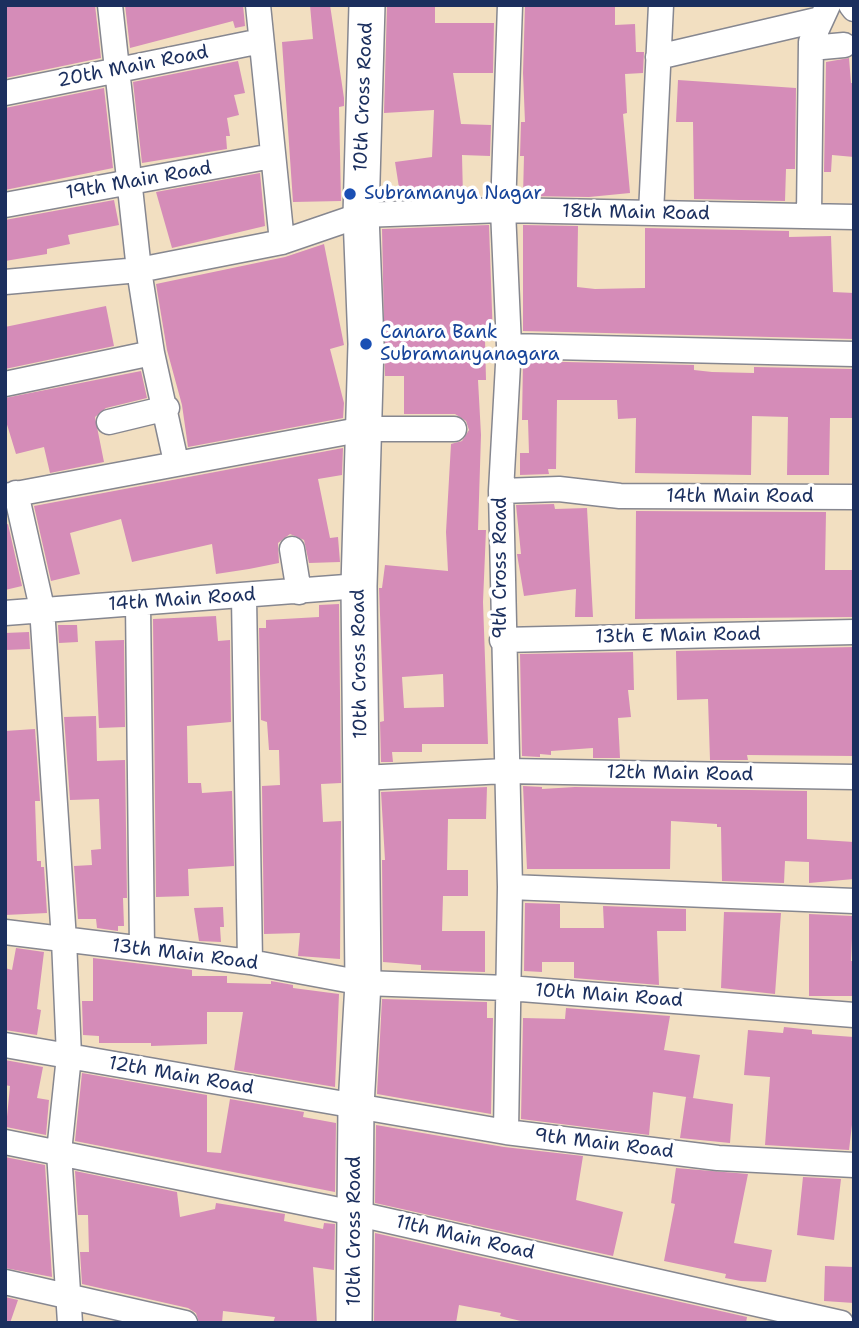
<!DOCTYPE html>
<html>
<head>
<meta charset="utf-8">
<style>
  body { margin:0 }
  #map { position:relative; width:859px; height:1328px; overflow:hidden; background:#f2dfc1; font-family:"Shantell Sans",sans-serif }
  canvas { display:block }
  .frame { position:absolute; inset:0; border:7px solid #1b2f5e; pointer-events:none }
</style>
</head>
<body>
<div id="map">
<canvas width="859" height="1328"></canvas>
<div class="frame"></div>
</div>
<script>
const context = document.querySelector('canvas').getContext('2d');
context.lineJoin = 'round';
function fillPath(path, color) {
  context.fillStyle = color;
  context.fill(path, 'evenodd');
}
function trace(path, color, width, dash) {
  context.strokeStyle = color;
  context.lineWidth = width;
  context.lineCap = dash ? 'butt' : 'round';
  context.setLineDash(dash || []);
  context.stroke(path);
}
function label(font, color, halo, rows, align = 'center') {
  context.font = font + ' "Shantell Sans",sans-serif';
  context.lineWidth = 7;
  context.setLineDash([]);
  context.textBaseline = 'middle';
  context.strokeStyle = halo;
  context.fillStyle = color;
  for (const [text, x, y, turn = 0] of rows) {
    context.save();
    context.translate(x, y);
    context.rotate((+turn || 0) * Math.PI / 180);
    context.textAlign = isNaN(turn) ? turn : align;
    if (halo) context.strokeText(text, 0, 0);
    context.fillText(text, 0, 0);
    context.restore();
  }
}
const building = new Path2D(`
  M5,5H95L101,58L5,78Z
  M125,5H243L245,26L235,28L233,21L130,48Z
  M310,5H330L344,98V106L339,107L341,201L293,202L282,42L313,39Z
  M387,5H435V23H494L493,73H453L461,124L491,125L490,156L462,155L463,197L435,198V189L400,194L395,162L432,157L434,110L384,113Z
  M525,5L615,7V25L635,24L636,52H644L643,73L625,74L627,113L623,114L630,193L589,197L523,196L524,156H520L521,122H525L523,73Z
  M849,58L851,83H854V157L832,155L831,172H824L826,62Z
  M238,61L245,93L234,95L239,115L227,118L230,136H226L227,149L142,163L133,82Z
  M678,80L796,88L795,169H786L785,201L694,199L693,122H676Z
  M104,88L113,168L5,190V108Z
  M260,173L265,226L172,248L156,192Z
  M114,200L119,225L68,235L70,244L47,249V254L5,261V220Z
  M489,225L493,339H485L486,380H478L481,435L478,530H486L483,602L488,744H422V752H392L393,762H381L380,722L384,721L379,588H382L385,565L448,571L446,532L451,444L462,441L469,430L466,421L455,414H404V376H385L382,229ZM443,674L444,707L404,708L402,677Z
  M523,225L578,226L577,287L595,289L645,288V228L789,231V237L831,236L833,292L854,293V339L523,331Z
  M324,244L344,345L330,349L344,403L343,418L188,447L182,405L167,350L156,284L285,257Z
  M106,306L114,346L5,369V327Z
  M523,361L694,365V370L712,372L754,373V367L854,369V418H830L829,475H787L788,417L752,416L751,475L635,473L636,418L618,419L617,400H557L556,469H548L549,474L520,475V453H529L528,420H522Z
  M141,371L147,398L106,408L95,417L104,462L50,473L44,447L16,454L5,418V398Z
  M343,448L342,475L318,479L330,538L338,537L340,562L309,563L304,540L290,534L278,543L279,563L249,569L216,574L212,544L132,562L121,519L70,533L80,574L51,581L34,506Z
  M554,504L555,509L587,508L593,617H575L576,589L524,596L517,554H521L516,505Z
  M636,511L826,512L825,570H854V617L635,619Z
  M8,524L22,586L5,590V525Z
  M339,604L341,783L321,784L323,822L341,821L340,959L298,956L300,933L264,934L262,786L280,785L279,750H269L267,722L261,720L259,628H266V620L319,617V605Z
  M216,616L218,641L230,640L231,722L187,726L188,783H201L202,793L232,791L234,866L188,869L189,896L156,897L153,619Z
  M58,625H77L78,642L59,643Z
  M29,632L30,649L5,650V633Z
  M124,640L125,727L99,728L95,641Z
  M854,647V756L747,755L748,760H710L708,699L677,700L676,651Z
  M633,652L634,690H628L631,717L618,718L620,758H593V748L551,751V755L540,754V757L522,756L520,654Z
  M96,716L97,761L125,760L127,898H123L124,926H118V931L97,928L96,919H78L74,866L92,865L91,850L101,849L99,799L70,800L64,717Z
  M35,729L40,801H35L37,861H41V867H44L47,913L5,915V731Z
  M523,786L542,787V789L575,787L807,791V839L854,842V879L809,883V862L785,861L784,883L722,881L721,827H717V824L671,821L670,869H527Z
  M487,787L486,819H448L447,870H468V896H443L442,931H485V972L421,970V965L383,962L382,860H385L381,792Z
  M525,903L560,904V928H604L603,906L686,909V931H657L659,985L574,978V962H542V972L524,971Z
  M223,907L224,927H220L221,942L199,941L194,908Z
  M724,912L781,913L775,994L721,988Z
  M809,914L853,916L851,961H854V996H809Z
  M16,948L44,952L37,1009L41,1010L37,1035L5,1030V968L12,970Z
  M93,958L192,970V976H227V983L271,984V981L293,985V988L339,994L335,1087L234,1070L243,1012H207V1044L151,1046V1043H99V1036L83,1035L82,1001H93Z
  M382,999L487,1002V1018H493L491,1114L377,1094Z
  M566,1008L670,1016L664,1050L700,1055L693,1098L653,1092L649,1135L521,1119L523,1018L565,1019Z
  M784,1027L812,1030V1034L854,1037V1108L849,1150L765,1145L770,1077L744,1075L748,1030L783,1033Z
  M5,1060L43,1067L37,1098L49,1100L46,1135L6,1127L10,1086L5,1085Z
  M82,1073L207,1095V1152L221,1153L230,1099L304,1112L303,1117L336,1123L335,1192L75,1141Z
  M686,1097L733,1104L730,1143L680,1138Z
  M376,1125L504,1147L583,1156L576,1200L623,1212L613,1256L375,1203Z
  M5,1157L45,1165L52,1277L5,1268Z
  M676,1168L748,1174L734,1243L772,1250L766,1282L741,1281L725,1278L726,1274L664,1261L675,1204L671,1203Z
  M75,1171L177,1192L180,1217L215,1209L216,1203L285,1214L284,1221L323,1229L324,1223L335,1224L334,1270L313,1267L317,1323H273L275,1317L223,1311L222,1323H199L196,1313L188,1308L82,1284L80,1252H89L88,1215H78Z
  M803,1177L841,1179L834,1240L797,1235Z
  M375,1233L747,1317L746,1323H529L500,1316L501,1313L459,1305L456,1323H374Z
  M825,1266L854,1267V1303L824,1301Z
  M5,1297L18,1300L10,1323H5Z`);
const street = new Path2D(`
  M110,5L139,270L152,353L176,462
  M258,5L282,242
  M851,5L854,9
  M811,48L844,45
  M658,57L821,19
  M5,93L261,41
  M5,205L272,156
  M651,213L661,5
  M809,216L811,42L828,5
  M5,282L139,270L282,242L361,215L503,210L854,217
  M509,346L854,354
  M5,384L152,353
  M109,422L167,408
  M501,491L559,489L620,496L854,497
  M16,493L42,608L64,940L69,1056L59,1152L70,1323
  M5,496L364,429H454
  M292,549L299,592
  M244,597L250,962
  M138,603L142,949
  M5,613L359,586
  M502,640L854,632
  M361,778L506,771L854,777
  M510,887L854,901
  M5,932L250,962L363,983L508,988L854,1015
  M5,1045L506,1132L718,1158L854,1165
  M506,1132L510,887L501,491L509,346L503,210L510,5
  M5,1142L354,1213L841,1323
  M5,1282L185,1323`);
const secondary = new Path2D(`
  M354,1323L356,1106L363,983L359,586L366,344L361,215L367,5`);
const markers = [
  [350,194,7,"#1a4fb4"],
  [366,344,7,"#1a4fb4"]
];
const streetNames = [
  ["20th Main Road",133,67,-11],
  ["10th Cross Road",364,97,-88],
  ["19th Main Road",139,181,-10],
  ["18th Main Road",636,213,1],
  ["14th Main Road",740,497],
  ["9th Cross Road",501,568,-90],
  ["14th Main Road",182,600,-4],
  ["13th E Main Road",678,636,-1],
  ["10th Cross Road",360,664,-91],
  ["12th Main Road",680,774,1],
  ["13th Main Road",185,955,7],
  ["10th Main Road",609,996,4],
  ["12th Main Road",181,1076,10],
  ["9th Main Road",604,1144,7],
  ["10th Cross Road",355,1231,-90],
  ["11th Main Road",465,1238,13]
];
const transitNames = [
  ["Subramanya Nagar",364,194],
  ["Canara Bank",380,333],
  ["Subramanyanagara",380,355]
];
fillPath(building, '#d58cb8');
trace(street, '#868790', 27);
trace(secondary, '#868790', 38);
trace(street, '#fff', 24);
trace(secondary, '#fff', 35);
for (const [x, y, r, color] of markers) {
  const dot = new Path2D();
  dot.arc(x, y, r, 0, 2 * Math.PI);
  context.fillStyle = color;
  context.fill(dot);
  trace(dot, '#fff', 2.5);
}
label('19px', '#1b2f5e', '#fff', streetNames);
label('19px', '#164399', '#fff', transitNames, 'left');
</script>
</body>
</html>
